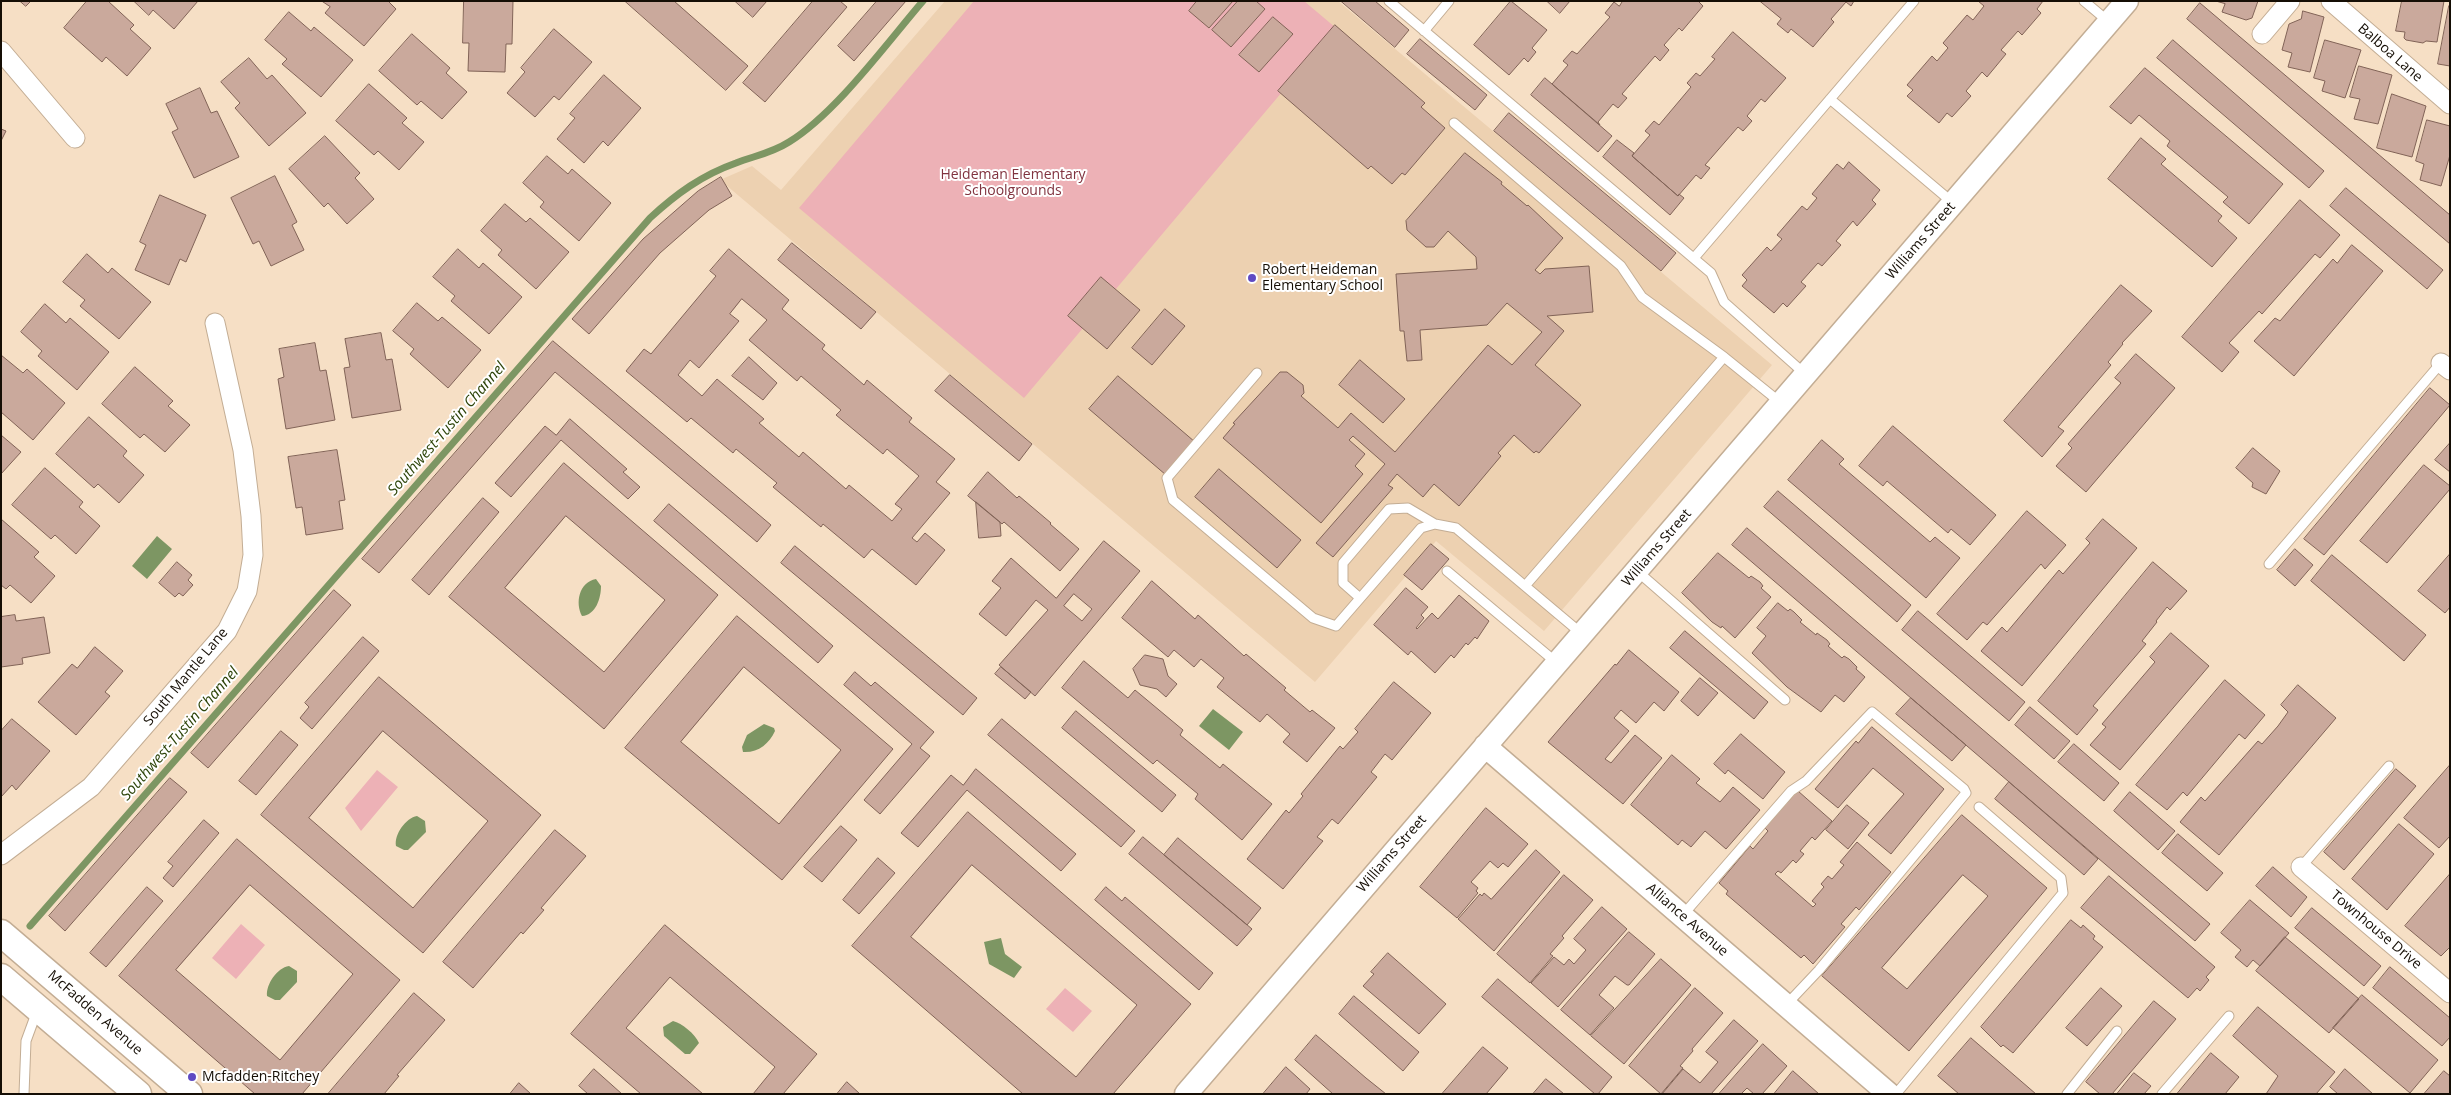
<!DOCTYPE html>
<html>
<head>
<meta charset="utf-8">
<style>
  body { margin:0 }
  #map { position:relative; width:2451px; height:1095px; overflow:hidden; background:#f6dfc5; font-family:"Open Sans",sans-serif }
  canvas { display:block }
  .frame { position:absolute; inset:0; border:2px solid #150e05; pointer-events:none }
</style>
</head>
<body>
<div id="map">
<canvas width="2451" height="1095"></canvas>
<div class="frame"></div>
</div>
<script>
const context = document.querySelector('canvas').getContext('2d');
context.lineJoin = 'round';
function fillPath(path, color) {
  context.fillStyle = color;
  context.fill(path, 'evenodd');
}
function trace(path, color, width, dash) {
  context.strokeStyle = color;
  context.lineWidth = width;
  context.lineCap = dash ? 'butt' : 'round';
  context.setLineDash(dash || []);
  context.stroke(path);
}
function label(font, color, halo, rows, align = 'center') {
  context.font = font + ' "Open Sans",sans-serif';
  context.lineWidth = 4;
  context.setLineDash([]);
  context.textBaseline = 'middle';
  context.strokeStyle = halo;
  context.fillStyle = color;
  for (const [text, x, y, turn = 0] of rows) {
    context.save();
    context.translate(x, y);
    context.rotate((+turn || 0) * Math.PI / 180);
    context.textAlign = isNaN(turn) ? turn : align;
    if (halo) context.strokeText(text, 0, 0);
    context.fillText(text, 0, 0);
    context.restore();
  }
}
const built = new Path2D(`
  M945,1H1338L1772,365L1544,631L1436,541L1315,682L720,180L752,166L781,190Z`);
const green = new Path2D(`
  M974,1H1304L1336,28L1024,398L799,208Z
  M377,770L398,787L361,831L345,808Z
  M241,924L265,945L236,979L212,958Z
  M1065,988L1092,1011L1073,1032L1046,1009Z`);
const water = new Path2D(`
  M157,536L172,549L147,579L132,566Z
  M596,579L601,586C601,598 596,615 582,616C575,603 579,582 596,579Z
  M1213,709L1243,732L1229,750L1199,726Z
  M764,724L774,728L775,731C769,744 758,753 743,752L742,747L747,735Z
  M417,816L425,821L426,832L408,850H404L396,846C394,834 406,818 417,816Z
  M1001,938L1005,954L1022,967L1014,978L989,964L984,942Z
  M289,966L297,971V982L280,1000H275L267,996C266,984 277,968 289,966Z
  M673,1021C682,1023 695,1034 699,1043L690,1054H685L664,1036L663,1027Z`);
const stream = new Path2D(`
  M30,926L650,218C676,194 702,175 736,163C754,156 772,153 789,142C836,113 886,44 923,1`);
const building = new Path2D(`
  M20,1H31L26,6Z
  M87,1H108L134,25L130,29L151,48L127,76L106,57L102,62L64,28Z
  M134,1H198L174,29L153,10L149,15Z
  M322,1H388L396,9L364,46L325,13L330,7Z
  M464,1H513L512,44H506L505,72L468,71L469,43H463Z
  M625,1H674L748,66L726,90Z
  M735,1H767L753,17Z
  M813,1H840L847,7L765,102L743,83Z
  M877,1H906L854,61L838,46Z
  M1197,1H1233L1209,28L1189,11Z
  M1238,1H1256L1265,9L1231,47L1212,30Z
  M1341,1H1375L1409,30L1395,47Z
  M1511,1L1547,30L1532,48L1536,52L1528,62L1524,58L1509,75L1474,45Z
  M1547,1H1570L1560,13Z
  M1623,1H1698L1703,6L1682,31L1679,28L1664,45L1669,50L1660,61L1655,56L1622,94L1627,98L1618,108L1613,104L1598,122L1600,125L1552,84L1568,65L1563,61L1572,51L1577,54L1610,17L1605,13L1614,2L1619,6Z
  M1760,1H1854L1851,6L1846,2L1831,19L1834,22L1813,47L1791,29L1788,33L1777,24L1781,19Z
  M2043,1L2037,9L2041,13L2022,35L2018,31L2001,50L2006,54L1987,77L1982,72L1966,91L1971,96L1952,117L1947,113L1939,123L1907,96L1913,90L1907,85L1932,56L1937,61L1948,48L1943,43L1967,15L1973,20L1984,6L1978,1Z
  M2216,1H2258L2252,18L2246,20L2222,12L2225,4Z
  M2402,1H2444L2437,42L2426,41L2423,43L2406,40L2404,38L2405,32L2396,31Z
  M2200,3L2450,215V244L2187,19Z
  M2449,6L2450,7V66L2438,64Z
  M2303,11L2324,17L2310,72L2288,67L2292,53L2282,50L2289,24L2301,19Z
  M289,12L311,31L314,27L353,60L321,97L282,64L287,59L265,40Z
  M1273,17L1293,34L1259,72L1239,55Z
  M1335,25L1425,103L1421,107L1445,128L1405,175L1402,173L1392,184L1371,166L1368,169L1278,91Z
  M554,29L592,62L559,100L554,96L535,117L507,93L525,72L521,68Z
  M1733,32L1786,78L1765,102L1761,99L1747,116L1752,121L1743,131L1738,127L1705,165L1710,168L1701,179L1696,175L1678,196L1632,156L1650,135L1645,131L1654,121L1659,125L1691,87L1687,83L1696,73L1700,76L1715,59L1712,57Z
  M412,34L450,68L446,73L467,92L442,119L421,101L417,105L379,71Z
  M1420,39L1487,95L1475,110L1407,54Z
  M2173,40L2324,171L2309,188L2157,58Z
  M2325,40L2361,50L2345,98L2322,91L2325,81L2314,78Z
  M249,58L267,79L272,75L306,113L269,146L235,108L240,103L221,82Z
  M2359,66L2392,75L2378,124L2354,119L2360,99L2350,97Z
  M2145,68L2283,184L2249,224L2223,202L2228,197L2167,146L2170,141L2139,115L2131,124L2110,107Z
  M604,75L641,108L608,146L603,141L584,163L557,139L575,118L570,114Z
  M1545,78L1612,136L1598,152L1531,95Z
  M369,84L407,118L402,123L424,142L399,170L378,151L374,155L336,121Z
  M200,88L211,113L217,111L239,157L194,178L172,132L178,129L166,104Z
  M2392,94L2426,106L2412,157L2377,148Z
  M1509,113L1676,253L1661,271L1494,131Z
  M2427,120L2450,126V155L2441,186L2420,180L2424,164L2416,161Z
  M1,129L6,131L1,141Z
  M325,136L360,173L355,178L374,199L347,224L328,203L324,207L289,169Z
  M2141,138L2166,159L2161,164L2222,216L2218,221L2237,238L2212,267L2108,179Z
  M1617,140L1634,153L1632,156L1678,196L1679,194L1684,198L1670,215L1603,157Z
  M1465,153L1502,182L1501,184L1527,206L1528,205L1563,238L1535,270L1540,274L1545,269L1589,266L1593,312L1547,316L1564,331L1535,365L1581,405L1539,453L1536,451L1534,453L1514,435L1498,453L1501,456L1459,506L1434,484L1423,497L1397,474L1388,485L1393,488L1333,557L1316,543L1385,464L1353,436L1349,440L1365,454L1355,466L1363,474L1321,523L1223,438L1235,424L1233,423L1280,372H1287L1303,385L1304,393L1301,396L1338,428L1351,413L1395,452L1488,345L1512,365L1542,332L1507,303L1487,325L1420,330L1422,360L1407,361L1404,331H1400L1396,274L1477,269L1476,257L1448,231L1434,247H1426L1407,230L1406,221Z
  M547,156L568,174L572,169L611,203L579,241L540,207L544,202L523,183Z
  M1849,162L1880,190L1872,200L1876,204L1857,226L1853,221L1836,241L1841,245L1822,266L1818,263L1801,282L1806,286L1787,307L1783,303L1774,313L1742,286L1747,280L1742,275L1767,247L1771,251L1782,239L1777,235L1802,206L1807,210L1817,198L1812,194L1837,164L1843,169Z
  M275,176L297,222L292,225L304,250L271,266L259,241L253,244L231,198Z
  M721,177L732,196L709,210L660,253L589,334L572,319L643,239L698,191Z
  M2346,188L2443,270L2427,289L2330,206Z
  M160,195L206,215L186,262L180,259L169,285L135,270L146,245L140,242Z
  M2300,200L2340,235L2320,258L2315,254L2262,314L2259,311L2229,343L2239,352L2222,372L2182,337Z
  M505,204L526,222L530,218L569,252L536,289L498,255L502,250L481,231Z
  M792,243L876,312L861,329L778,260Z
  M2352,245L2383,271L2294,376L2254,341L2275,318L2280,321L2333,259L2337,263Z
  M458,249L479,268L483,263L522,297L489,334L451,301L455,296L433,277Z
  M729,249L789,300L782,309L825,345L822,349L864,385L867,380L912,418L909,422L955,459L936,482L950,493L912,538L917,542L925,533L945,550L916,585L872,549L864,558L823,524L821,527L773,487L777,483L736,449L733,453L691,418L687,422L626,371L644,349L651,354L716,276L710,271ZM742,299L767,320L749,340L797,381L801,376L841,410L836,415L883,454L887,449L919,476L895,504L902,509L892,521L849,485L846,489L803,452L799,457L759,423L764,419L717,379L702,396L678,375L690,360L699,368L739,321L730,314Z
  M87,254L108,273L112,268L151,302L119,339L80,306L85,300L63,282Z
  M1101,277L1140,310L1107,349L1068,316Z
  M2121,285L2152,311L2122,343L2123,344L2108,362L2111,365L2058,427L2064,431L2042,457L2004,421Z
  M417,303L438,321L442,317L481,350L448,388L410,354L414,349L393,331Z
  M45,304L66,323L70,318L109,352L77,390L38,356L42,351L21,332Z
  M1165,309L1185,326L1152,365L1132,348Z
  M381,333L386,360L392,359L401,410L352,418L344,368L350,367L345,339Z
  M553,341L771,525L757,542L555,372L379,573L362,559Z
  M315,343L320,371L326,370L335,420L286,429L278,379L284,377L279,349Z
  M2136,354L2175,388L2086,492L2056,466L2072,448L2068,444L2121,383L2115,378Z
  M1,355L23,373L27,369L65,403L33,440L1,412Z
  M749,357L777,383L763,400L732,376Z
  M1360,360L1405,399L1383,423L1339,385Z
  M135,367L173,401L168,406L190,425L165,452L144,434L140,438L102,404Z
  M950,375L1032,444L1019,461L935,391Z
  M1118,376L1195,442L1166,475L1089,409Z
  M2430,388L2450,405L2324,555L2304,539Z
  M89,417L127,451L123,456L144,475L119,503L98,484L94,488L56,454Z
  M570,419L627,469L623,472L640,487L628,499L561,440L511,497L495,483L545,426L556,435Z
  M1893,426L1996,515L1970,545L1951,529L1948,533L1887,481L1883,486L1859,466Z
  M1,435L21,452L1,474Z
  M1822,440L1844,459L1839,464L1930,542L1935,537L1960,558L1926,598L1788,480Z
  M2450,443V472L2435,460Z
  M2253,448L2280,471L2266,494L2252,487L2253,483L2236,468Z
  M337,450L345,500L339,501L343,529L306,535L302,507L296,508L288,457Z
  M564,463L718,595L604,729L449,597ZM566,516L665,600L604,672L505,588Z
  M2424,465L2450,486V489L2387,563L2360,541Z
  M45,468L83,502L79,507L100,526L76,554L55,535L51,539L12,505Z
  M1219,469L1301,540L1277,568L1195,497Z
  M988,472L1017,498L1019,496L1051,523L1050,524L1079,549L1060,571L1004,522L1002,524L968,496Z
  M1778,491L1911,605L1897,622L1764,507Z
  M483,498L499,512L429,595L412,580Z
  M976,502L1000,522L1001,536L979,538Z
  M669,504L833,646L818,663L654,521Z
  M2027,511L2066,545L2045,569L2041,564L1987,625L1983,622L1967,640L1937,614Z
  M1,519L39,552L34,557L55,576L31,603L10,585L6,589L1,585Z
  M2103,519L2137,548L2022,686L1981,651L2002,627L2007,632L2059,570L2063,574L2090,543L2086,539Z
  M1747,528L2210,924L2195,941L1732,545Z
  M1104,541L1140,571L1035,696L999,665L1048,610L1036,600L1006,636L979,614L1001,588L992,581L1011,558L1056,598ZM1074,594L1092,609L1082,621L1064,606Z
  M1431,544L1449,559L1422,590L1404,575Z
  M795,546L977,698L963,715L781,563Z
  M2295,549L2313,565L2295,586L2277,570Z
  M1718,553L1749,578L1751,576L1760,582L1763,586L1761,588L1771,597L1735,638L1722,626L1721,628L1712,622L1682,593Z
  M2450,554V607L2445,613L2418,591Z
  M2332,555L2426,635L2404,661L2311,581Z
  M177,562L192,575L188,580L193,585L183,596L179,593L175,597L159,583Z
  M2153,562L2187,591L2170,610L2167,607L2156,621L2157,622L2142,641L2146,644L2093,706L2098,710L2077,735L2038,701Z
  M1152,581L1195,619L1198,615L1244,656L1246,654L1286,688L1284,690L1310,712L1312,710L1335,728L1307,762L1283,742L1290,734L1267,714L1260,722L1217,687L1224,678L1201,659L1194,667L1174,650L1168,657L1122,618Z
  M1406,588L1428,607L1421,615L1424,618L1416,628L1417,629L1432,613L1438,619L1459,595L1489,621L1477,639L1475,637L1468,645L1466,643L1454,658L1451,655L1435,673L1411,651L1408,655L1374,625Z
  M334,590L351,605L208,768L191,753Z
  M1778,603L1788,611L1790,609L1794,612L1802,620L1800,622L1816,635L1817,633L1827,640L1830,644L1828,646L1842,658L1844,656L1849,659L1857,667L1856,669L1865,677L1844,702L1835,695L1821,712L1787,687L1752,653L1766,636L1757,628Z
  M1918,611L2025,702L2009,721L1902,630Z
  M15,615L16,621L44,617L50,653L22,658L23,664L1,667V617Z
  M737,616L893,749L782,880L625,748ZM744,667L841,750L779,824L681,742Z
  M1685,631L1768,702L1754,719L1670,648Z
  M2171,633L2209,666L2120,770L2090,745L2106,727L2102,724L2155,662L2150,657Z
  M363,637L379,651L312,729L300,718L309,707L305,703Z
  M95,647L123,671L105,692L110,696L76,735L38,702L72,664L77,668Z
  M1629,650L1679,692L1664,711L1654,702L1636,723L1621,710L1614,718L1629,731L1605,759L1611,763L1635,735L1662,758L1623,804L1548,742L1615,664L1616,665Z
  M1145,655L1163,659L1168,676L1177,684L1166,697L1157,689L1140,685L1133,669Z
  M1084,661L1128,698L1135,690L1183,730L1180,735L1220,768L1223,764L1272,804L1242,840L1195,799L1198,794L1157,760L1153,764L1062,688Z
  M1001,667L1031,692L1025,699L995,674Z
  M855,672L871,686L875,682L934,732L920,748L930,756L880,814L864,800L912,744L844,685Z
  M379,677L541,815L423,953L261,815ZM383,731L488,821L413,908L309,818Z
  M1700,678L1718,693L1698,716L1681,701Z
  M2225,680L2265,715L2245,739L2239,734L2187,796L2183,792L2167,810L2136,785Z
  M1394,682L1431,713L1392,760L1385,754L1371,772L1377,777L1338,824L1332,819L1317,837L1323,841L1283,889L1247,859L1286,810L1289,813L1303,796L1301,794L1340,746L1343,749L1358,732L1355,729Z
  M2298,685L2336,718L2219,855L2180,822L2201,797L2205,801L2258,741L2262,744L2278,726L2288,712L2281,705Z
  M1911,698L1966,745L1952,761L1896,714Z
  M2030,707L2070,741L2054,759L2015,725Z
  M1076,711L1176,795L1162,812L1062,728Z
  M12,719L50,751L16,790L12,785L1,797V731Z
  M1002,719L1135,831L1121,847L988,735Z
  M1872,727L1944,789L1891,854L1868,835L1904,794L1873,768L1838,808L1815,789L1856,741L1858,743Z
  M281,731L298,745L256,795L239,781Z
  M1741,734L1785,772L1763,799L1728,770L1725,774L1714,764Z
  M2074,744L2119,783L2104,801L2058,762Z
  M1672,755L1700,779L1696,783L1720,802L1733,787L1760,810L1726,849L1705,831L1691,847L1682,840L1678,845L1631,805Z
  M2450,765V836L2439,848L2404,818Z
  M976,769L1076,854L1061,871L967,790L918,847L901,833L951,775L963,785Z
  M2396,769L2416,786L2344,870L2324,852Z
  M170,778L187,792L65,931L49,916Z
  M2009,782L2098,859L2084,875L1995,799Z
  M1798,791L1832,821L1815,840L1812,837L1800,851L1804,854L1796,863L1793,860L1781,873L1778,871L1775,874L1813,907L1816,904L1812,901L1824,887L1821,884L1828,876L1832,879L1844,865L1840,862L1857,842L1891,872L1859,910L1856,907L1841,924L1845,927L1813,964L1804,955L1801,958L1726,894L1728,891L1719,883L1750,846L1753,849L1768,831L1765,828Z
  M2130,792L2175,831L2158,850L2114,811Z
  M1847,805L1869,823L1848,849L1826,830Z
  M1486,808L1528,844L1508,867L1503,863L1498,868L1490,861L1471,882L1478,888L1476,891L1478,893L1457,918L1420,887Z
  M968,812L1191,1004L1113,1094H1023L852,946ZM972,865L1137,1005L1076,1077L911,937Z
  M1962,815L2047,888L1909,1051L1822,976ZM1963,875L1988,896L1907,989L1882,968Z
  M204,820L219,833L173,887L163,878L173,866L168,862Z
  M2399,824L2434,854L2387,910L2352,879Z
  M841,826L857,840L822,882L804,867Z
  M555,830L586,856L541,908L544,910L523,934L521,932L473,988L443,962Z
  M2178,834L2223,873L2207,891L2162,853Z
  M1143,837L1252,929L1237,946L1129,854Z
  M1178,838L1261,908L1247,925L1164,855Z
  M237,839L400,980L302,1094H255L119,976ZM250,885L353,974L280,1060L176,970Z
  M1536,850L1560,872L1494,951L1458,919L1480,894L1482,896L1484,893L1491,899Z
  M878,858L895,873L859,914L843,900Z
  M2273,867L2307,897L2291,917L2256,886Z
  M2450,874V947L2441,956L2405,926Z
  M1564,875L1593,900L1562,936L1564,938L1550,954L1553,956L1530,983L1497,954Z
  M2109,876L2215,967L2206,977L2209,980L2200,991L2197,988L2188,998L2081,908Z
  M147,887L163,901L106,967L90,953Z
  M1106,887L1122,901L1125,897L1213,973L1199,990L1095,900Z
  M2250,900L2289,933L2260,966L2253,960L2247,967L2235,957L2241,950L2221,933Z
  M1602,907L1627,929L1558,1007L1531,983L1554,957L1564,965L1569,959L1574,964L1586,950L1574,939Z
  M2312,908L2381,966L2364,986L2295,928Z
  M2071,920L2081,928L2083,925L2095,936L2093,939L2103,947L2013,1053L2003,1045L2001,1047L1981,1027Z
  M665,925L817,1054L783,1094H753L775,1067L670,977L626,1028L703,1094H641L571,1034Z
  M1629,932L1655,954L1629,985H1627L1615,976L1599,995L1614,1008L1590,1035L1561,1010Z
  M2285,937L2359,999L2329,1033L2256,971Z
  M1388,953L1446,1004L1419,1034L1363,986L1374,974L1371,972Z
  M1661,959L1691,985L1624,1064L1591,1036Z
  M2390,967L2450,1018V1037L2442,1046L2373,988Z
  M1498,979L1612,1077L1598,1094H1595L1482,997Z
  M1695,988L1723,1013L1692,1049L1693,1051L1680,1066L1683,1068L1661,1094L1629,1066Z
  M2101,988L2122,1006L2087,1046L2066,1028Z
  M414,993L445,1020L397,1075L399,1076L384,1094H328Z
  M2362,995L2438,1060L2410,1093L2333,1028Z
  M1354,996L1419,1052L1403,1071L1339,1014Z
  M2154,1001L2176,1019L2112,1094H2100L2086,1082Z
  M2258,1007L2335,1072L2316,1094H2266L2278,1076L2233,1036Z
  M1734,1020L1758,1041L1711,1094H1662L1683,1069L1700,1083L1718,1062L1706,1052Z
  M1316,1035L1366,1078L1386,1094H1333L1295,1060Z
  M1971,1038L2036,1094H1959L1938,1076Z
  M1763,1044L1787,1066L1762,1094H1754L1747,1088L1741,1094H1719Z
  M1483,1047L1508,1068L1486,1094H1442Z
  M2211,1053L2239,1077L2225,1094H2177Z
  M1286,1067L1310,1089L1306,1094H1263Z
  M594,1069L622,1094H588L579,1086Z
  M2345,1069L2373,1094H2338L2330,1087Z
  M1793,1071L1819,1094H1774Z
  M2444,1071L2450,1076V1094H2424Z
  M2134,1073L2151,1086L2144,1094H2117Z
  M1546,1079L1564,1094H1533Z
  M847,1082L860,1094H837Z
  M519,1083L531,1094H510Z`);
const service = new Path2D(`
  M1389,1L1711,273L1724,302L1805,374
  M2084,1L2109,22
  M1424,31L1449,1
  M1830,99L1952,202
  M1454,123L1621,266L1642,297L1724,357
  M1694,258L1914,1
  M1257,373L1167,478L1173,500L1313,618L1336,626L1421,528L1435,524
  M2269,564L2441,363
  M1447,571L1557,663
  M1637,571L1785,700
  M1525,586L1724,357L1781,403
  M1360,598L1343,583V563L1389,509L1408,508L1435,524L1456,528L1582,634
  M2301,867L2389,766
  M1682,916L1791,791L1806,781L1872,712L1964,789L1966,793L1819,970L1786,1005
  M24,1094L26,1041L37,1011
  M1896,1094L2063,893L2061,878L1979,807
  M2067,1094L2117,1031
  M2162,1094L2229,1016`);
const minor = new Path2D(`
  M2331,1L2450,104
  M2262,34L2290,1
  M1,51L75,138
  M2441,363L2450,370
  M1,855L91,787L227,631L247,591L253,555L251,516L243,450L215,323
  M2301,867L2450,993`);
const tertiary = new Path2D(`
  M1485,746L1889,1094
  M1186,1094L2127,1`);
const secondary = new Path2D(`
  M1,933L189,1094
  M1,977L138,1094`);
const markers = [
  [1252,278,5,"#5f4ac3"],
  [192,1077,5,"#5f4ac3"]
];
const streetNames = [
  ["Balboa Lane",2390,53,41],
  ["Williams Street",1921,241,-49],
  ["Williams Street",1657,548,-49],
  ["South Mantle Lane",186,677,-50],
  ["Williams Street",1392,854,-49],
  ["Alliance Avenue",1687,920,41],
  ["Townhouse Drive",2376,930,40],
  ["McFadden Avenue",95,1013,41]
];
const parkNames = [
  ["Heideman Elementary",1013,175],
  ["Schoolgrounds",1013,191]
];
const poiNames = [
  ["Robert Heideman",1262,270],
  ["Elementary School",1262,286],
  ["Mcfadden-Ritchey",202,1077]
];
const waterNames = [
  ["Southwest-Tustin Channel",447,429,-49],
  ["Southwest-Tustin Channel",180,734,-49]
];
fillPath(built, '#edd1b1');
fillPath(green, '#edb1b6');
fillPath(water, '#7d9663');
trace(stream, '#7d9663', 7);
fillPath(building, '#caa99c');
trace(building, '#816357', 1);
trace(service, '#c3ad94', 11);
trace(minor, '#c3ad94', 21);
trace(tertiary, '#c3ad94', 25);
trace(secondary, '#c3ad94', 29);
trace(service, '#fff', 9);
trace(minor, '#fff', 19);
trace(tertiary, '#fff', 22);
trace(secondary, '#fff', 26);
for (const [x, y, r, color] of markers) {
  const dot = new Path2D();
  dot.arc(x, y, r, 0, 2 * Math.PI);
  context.fillStyle = color;
  context.fill(dot);
  trace(dot, '#fff', 2);
}
label('14px', '#150e05', '#fff', streetNames);
label('14px', '#81333f', '#fff', parkNames);
label('14px', '#150e05', '#fff', poiNames, 'left');
label('italic 15px', '#2d4409', '#fff', waterNames);
</script>
</body>
</html>
